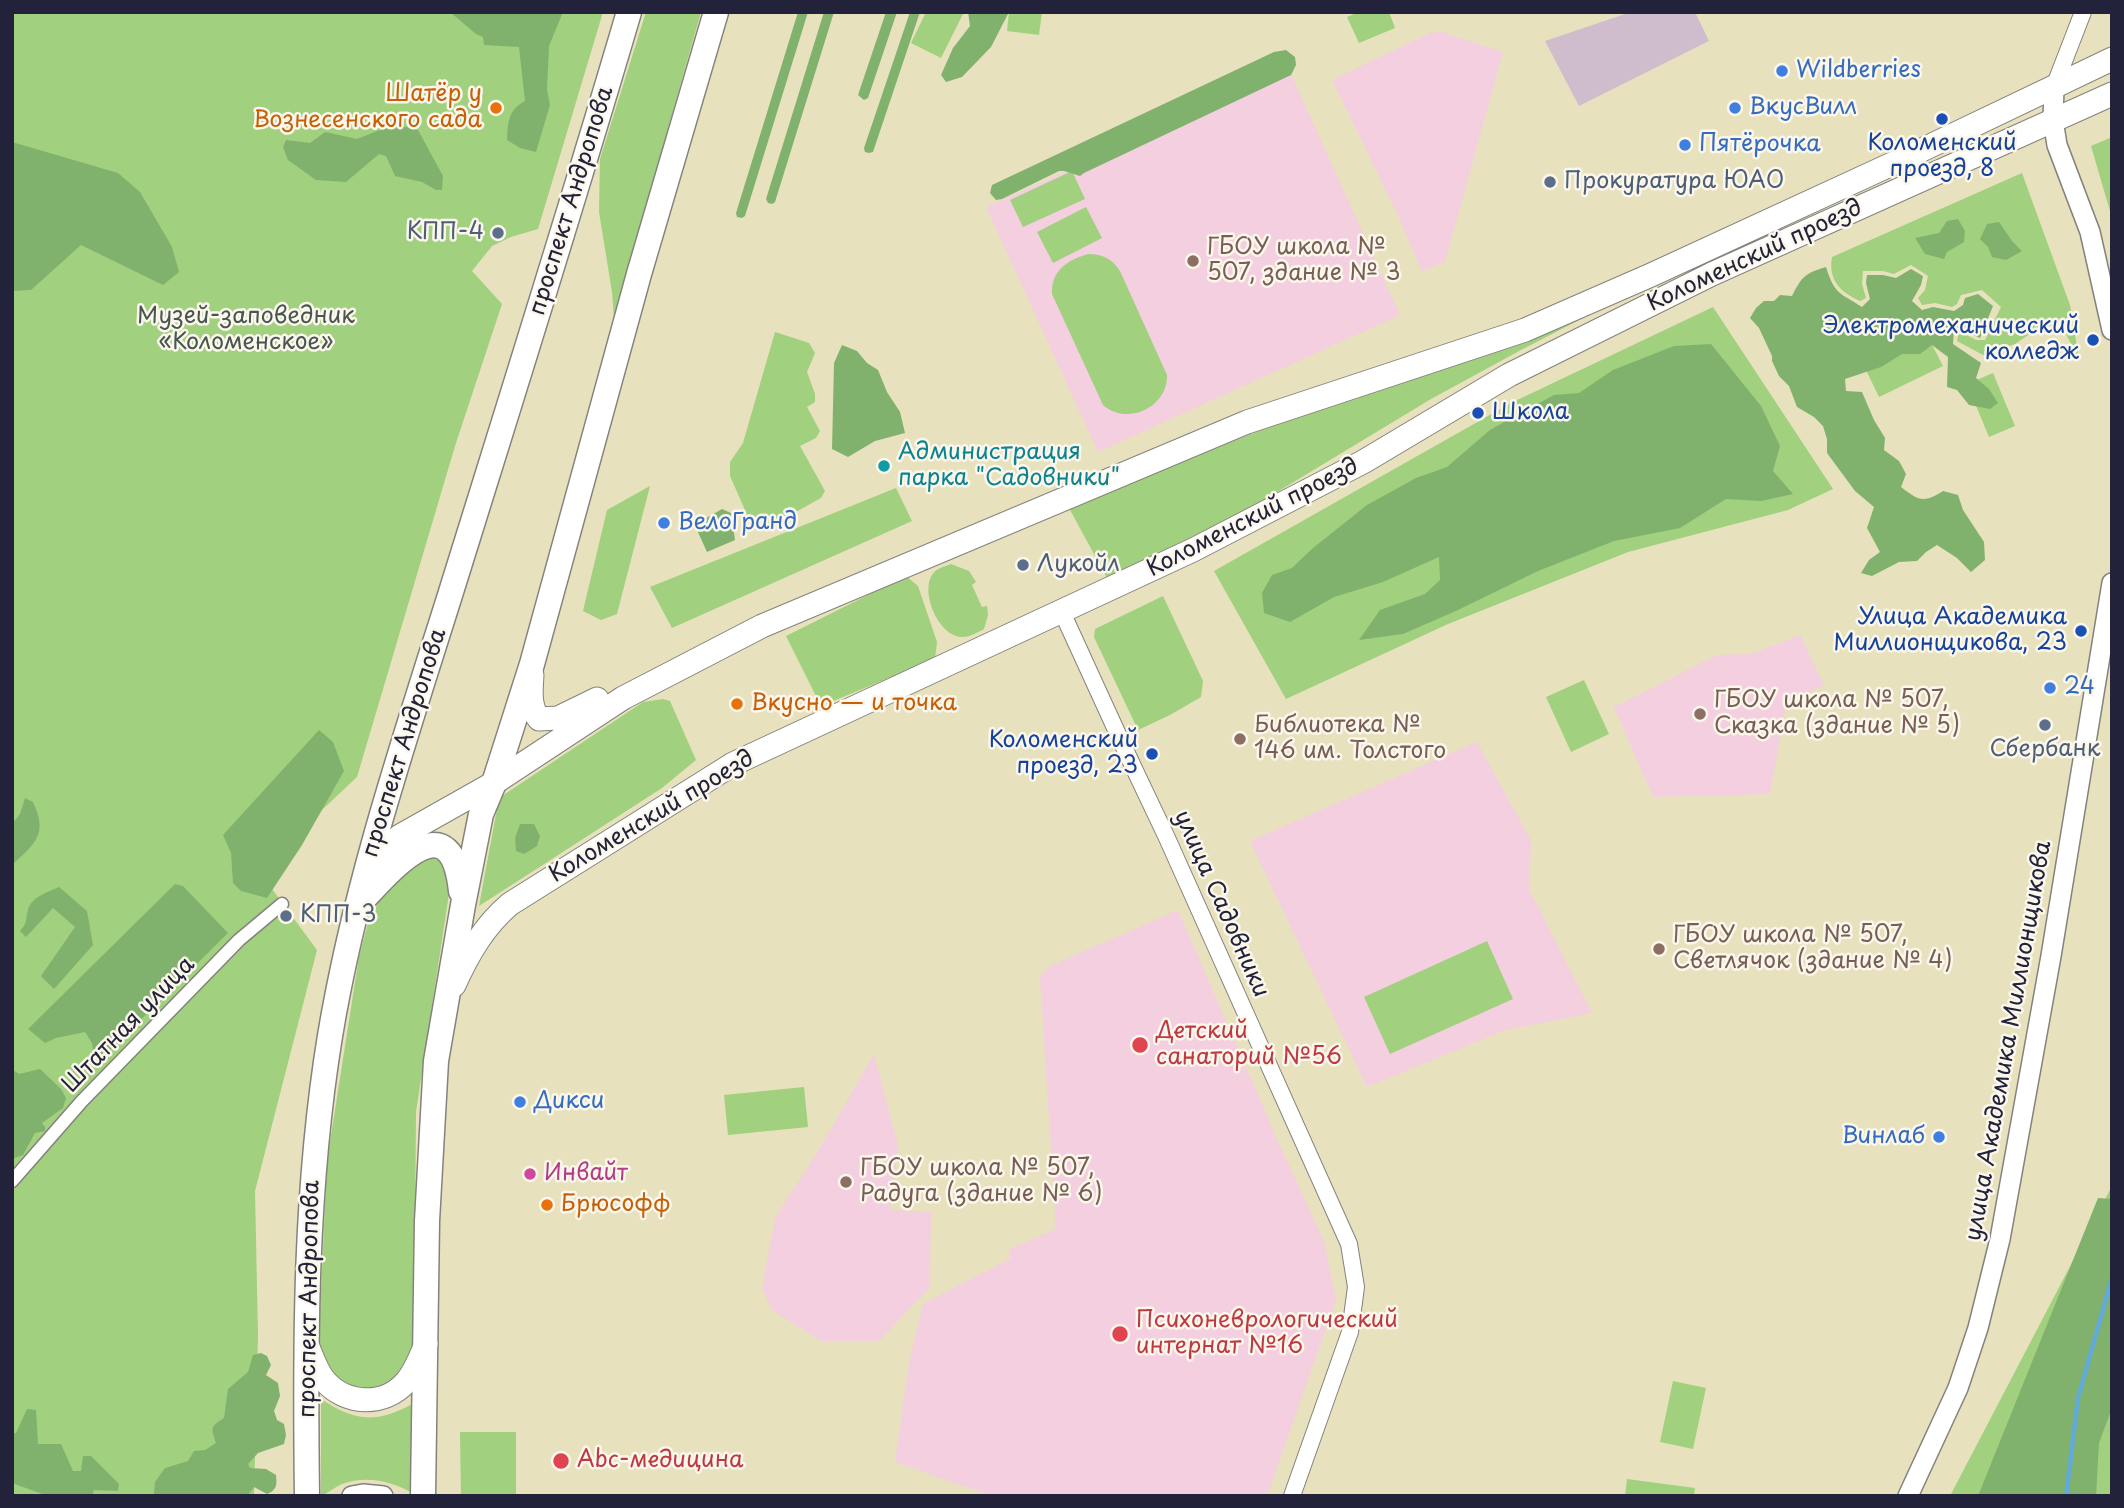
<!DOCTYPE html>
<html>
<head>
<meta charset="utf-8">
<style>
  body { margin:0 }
  #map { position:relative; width:2124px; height:1508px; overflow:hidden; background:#e7e1bd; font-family:"Playpen Sans",sans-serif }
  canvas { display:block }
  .frame { position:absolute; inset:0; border:14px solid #22223b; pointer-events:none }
</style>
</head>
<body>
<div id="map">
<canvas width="2124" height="1508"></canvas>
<div class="frame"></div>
</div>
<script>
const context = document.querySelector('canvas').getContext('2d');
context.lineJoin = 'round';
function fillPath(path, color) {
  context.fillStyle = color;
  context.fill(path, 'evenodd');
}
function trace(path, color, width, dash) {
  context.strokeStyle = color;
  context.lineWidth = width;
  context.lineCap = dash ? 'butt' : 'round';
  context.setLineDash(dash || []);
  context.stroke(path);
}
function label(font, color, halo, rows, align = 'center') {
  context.font = font + ' "Playpen Sans",sans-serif';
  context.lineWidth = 5;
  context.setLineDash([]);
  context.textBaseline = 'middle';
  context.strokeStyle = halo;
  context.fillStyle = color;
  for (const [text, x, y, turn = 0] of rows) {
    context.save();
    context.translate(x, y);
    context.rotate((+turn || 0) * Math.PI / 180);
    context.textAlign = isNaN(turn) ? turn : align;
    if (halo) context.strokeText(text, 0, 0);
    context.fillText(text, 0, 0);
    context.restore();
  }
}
const built = new Path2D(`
  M1442,32L1503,52L1445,262L1422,271L1394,207L1332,80L1430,33Z
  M1289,70L1400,315L1098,452L986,207Z
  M1800,635L1824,685L1786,703L1770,794L1653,797L1614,707L1717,655L1752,654Z
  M1477,742L1531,841L1529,889L1592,1013L1505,1030L1367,1087L1250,841Z
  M1178,910L1277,1139L1324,1241L1336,1300L1267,1496H992L895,1462L909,1363L923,1304L1011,1258L1008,1250L1056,1229L1040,977L1050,966Z
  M874,1054L898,1145L890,1210L931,1212L930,1287L879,1341H821L772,1310L762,1288L775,1218L817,1153Z`);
const industrial = new Path2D(`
  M1631,12H1695L1709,41L1579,106L1545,41Z`);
const green = new Path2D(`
  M12,12H603L538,229L511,237L492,246L472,271L502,304L455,446L357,777L258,870L317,950L255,1191L258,1335L254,1496H12Z
  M646,12H701L614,319L612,292L599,212L600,159Z
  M926,12H964L941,58L911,43Z
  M1009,12H1042L1039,35L1007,31Z
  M1359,12H1389L1395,28L1359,43L1347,17Z
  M2112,137V218L2091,146Z
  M1072,171L1085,199L1023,227L1010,200Z
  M2022,173L2070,305L2079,359L2060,323L2037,329L2015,344L1983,355L1957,341L1959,331L1976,340H1985L2001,307L1982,290L1961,295L1957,304L1952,307L1935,303L1922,305L1918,298L1925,290L1928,276L1911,265L1894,274L1883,271H1863L1862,284L1866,298L1860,301C1840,292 1828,280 1832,257Z
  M1086,207L1102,238L1053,263L1037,232Z
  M1088,254C1103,254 1112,259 1120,271L1167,375C1168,408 1126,426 1103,405L1052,294C1051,270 1068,260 1088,254Z
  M1713,307L1833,489L1788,510L1628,552L1448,624L1286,699L1214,571L1511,403Z
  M1590,308L1593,313L1521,350L1431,399L1249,509L1107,578L1069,508L1261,430Z
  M775,332L809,343L815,353L807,372L815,394V402L807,407L820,431L816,438L800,446L825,491L821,498L763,530L752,526L730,476V462L743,443Z
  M1927,335L1943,366L1879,397L1864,366Z
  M1993,373L2015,426L1989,437L1967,384Z
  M650,486L617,614L601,620L583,611L607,510Z
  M896,488L912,521L672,628L650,587Z
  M951,564L969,571L976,582L972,585L982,607L987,606L988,615L984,629C978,632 970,637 963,637C940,638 920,594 932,575C936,568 944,567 951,564Z
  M906,576L918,586L937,642L935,659L821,706L786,636Z
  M1163,596L1203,681L1201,697L1170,715L1138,730L1094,637L1095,629Z
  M1584,680L1609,734L1571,752L1546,697Z
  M663,699L670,701L696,760L662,788L479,906L499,798L643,702Z
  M424,855L443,857L450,887L416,1112L414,1347L410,1366L381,1390L343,1386L318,1356L327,1161L359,957L369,919L391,881Z
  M1487,941L1513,999L1390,1054L1364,997Z
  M804,1087L808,1127L728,1135L724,1095Z
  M2112,1186V1496H1950Z
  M1673,1381L1706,1388L1693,1449L1660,1442Z
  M321,1399C356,1423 379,1423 416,1402L414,1494C393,1481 366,1475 342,1484C335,1487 328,1493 321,1496Z
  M460,1432H516V1496H461Z
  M1627,1479L1695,1488L1694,1496H1625Z`);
const forest = new Path2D(`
  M450,12H563L549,46L547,90L550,105L536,152L520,148L507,140C508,122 508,110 525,101L519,47L484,45L483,37L476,34Z
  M798,12H808L745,216L742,218L737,217L736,213Z
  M824,12H834L775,202L772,204L768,203L766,199Z
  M886,12H897L868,98L864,100L858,95Z
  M910,12H920L873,152L869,153L865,152L864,148Z
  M968,12H1009L991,47L962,77L946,82L941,75L953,48L970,26Z
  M1286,50L1295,57L1296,65L1291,75L1084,173L1080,176L1064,171H1059L1002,199L996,200L990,193L992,185L1274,52Z
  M395,124L418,130L443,176L442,190H436L422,182L395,176L386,156L379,154L346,182L316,180L288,160L283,147L286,140L310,143L325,132L357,139Z
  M12,142L118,173L140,192L172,247L179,272L163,285L81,245L31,290L12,291Z
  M1958,219L1965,231L1964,242L1947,252L1944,259L1925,254L1915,238L1939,233L1947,221Z
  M1999,222L2012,241L2022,251L2006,260L1992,257L1988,247L1980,239L1987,224Z
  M1826,267C1835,295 1839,292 1862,307L1870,299L1866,283L1867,275H1883L1896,278L1911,269L1923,276L1921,285L1912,301L1922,310L1933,307L1954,311L1963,305L1965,298L1978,294L1993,306L1980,338L1962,329H1954L1953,344L1981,363L1976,378L1989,389L1998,403L1990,409L1969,405L1957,390L1947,387L1948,357L1932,345L1920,354H1902L1881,367L1845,379L1846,391L1862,392L1874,420L1885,438L1884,450L1899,461L1906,474L1901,487C1918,500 1923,504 1943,491L1958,495L1963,510L1984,542L1985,560L1971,572L1957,558L1937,545L1926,552L1917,561L1899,562L1872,576L1861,573L1869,560L1880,552L1867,528L1874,507L1855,491L1827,453V439L1823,426L1814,417L1797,407L1789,386L1779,376L1772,361V356L1759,328L1750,318L1756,308L1764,301H1774L1780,295L1792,296C1802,276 1806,273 1826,267Z
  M1711,344L1761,406L1780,446L1773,471L1793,494L1761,501L1726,499L1680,528L1614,541L1538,571L1458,610L1403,634L1359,640L1380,610L1425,594L1440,580L1439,557L1383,582L1334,597L1290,622L1264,613L1262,593L1272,575L1292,568L1313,548L1367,505L1416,478L1447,467L1490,430L1513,417L1554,395L1579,393L1613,370L1674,346Z
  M842,345L857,351L867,363L878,370L887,392L900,412L905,433L875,441L848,457L832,449L834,363Z
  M722,509L731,513L735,540L707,552L697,530L701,521Z
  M319,730L333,742L344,771L302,845L267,898L241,891L233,883L231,853L223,835Z
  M25,798L33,802C48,834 36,843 12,865V824L20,814Z
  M520,824H534L540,836L537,846L524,854L516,851L515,838Z
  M175,884L183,886L228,933L104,1056H94L92,1043L85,1032L56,1038L45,1043L28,1029Z
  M59,887L87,911L93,945L54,989L41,976L75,927L53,908L26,937L20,931C28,922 25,921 28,910C31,897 48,892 59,887Z
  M12,1058L13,1070L19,1074L40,1069L61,1089L66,1098L63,1108L42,1123L45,1127V1131L35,1133L23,1155L12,1159Z
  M2098,1198L2112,1199V1408L2099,1443L2096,1496H1978Z
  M261,1353L267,1356L271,1365L266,1375L278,1383L280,1396L274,1411L277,1420L284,1424L286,1435L284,1444L258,1453L248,1464L250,1468L266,1469L276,1475C277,1485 277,1490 267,1494L254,1487L247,1496H155L154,1494L155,1482L165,1468L188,1461L194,1451L205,1450L216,1443C211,1427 210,1427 224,1418L228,1389L248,1372L253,1355Z
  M27,1409L36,1410L38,1444H61L73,1471H81L83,1456H91L119,1484L118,1491L94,1490L92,1496H48L12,1483V1434L16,1433Z`);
const stream = new Path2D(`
  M2066,1496L2078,1398L2112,1277`);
const pedestrian = new Path2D(`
  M12,1181L82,1101L239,940L282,904`);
const minor = new Path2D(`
  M2054,87L2083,12
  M1062,612L1121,741L1167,838L1349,1244L1356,1287L1350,1332L1292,1496`);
const tertiary = new Path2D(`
  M2054,87L2053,120L2057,145L2090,232L2112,330
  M352,1496L363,1494L383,1496
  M1908,1496L1958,1388L1978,1328L2000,1239L2051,956L2112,583`);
const secondary = new Path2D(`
  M532,675C531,690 529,707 539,719L558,718L597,699
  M368,867L400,836L494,783L623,698L762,626L1247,422L1525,330L1651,275L1905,158L2112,59
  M454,985C468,954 484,926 510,904L733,764L1193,550L1363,462L1509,375L1712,274L2112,94
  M307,1345C312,1356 316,1370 324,1380C345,1405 384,1407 406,1382C415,1372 421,1356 426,1344`);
const primary = new Path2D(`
  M361,902C391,870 451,798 461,891
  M307,1496C305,1342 305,1189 330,1036C355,885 405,738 451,592C511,399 572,206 629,12
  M423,1496L427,1221L436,1061L463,905L481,814L494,783L532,664L639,274L716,12`);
const markers = [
  [1782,71,7,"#3f7fe0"],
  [496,108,7,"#e8710a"],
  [1735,108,7,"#3f7fe0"],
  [1942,119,7,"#1a4fb4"],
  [1685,145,7,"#3f7fe0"],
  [1550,182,7,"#5c6f8a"],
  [498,233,7,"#5c6f8a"],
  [1193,261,7,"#8d6e63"],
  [2093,340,7,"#1a4fb4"],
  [1478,413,7,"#1a4fb4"],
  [884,466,7,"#0f9aa8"],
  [664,523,7,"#3f7fe0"],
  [1023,565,7,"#5c6f8a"],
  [2081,631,7,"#1a4fb4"],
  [2050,688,7,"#3f7fe0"],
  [737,704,7,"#e8710a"],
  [1700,714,7,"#8d6e63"],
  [2045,725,7,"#5c6f8a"],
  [1240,739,7,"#8d6e63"],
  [1152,754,7,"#1a4fb4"],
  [286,916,7,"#5c6f8a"],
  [1659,949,7,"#8d6e63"],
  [1140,1045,9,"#e0444e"],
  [520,1102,7,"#3f7fe0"],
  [1939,1137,7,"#3f7fe0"],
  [530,1174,7,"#d1479c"],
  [846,1182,7,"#8d6e63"],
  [547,1205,7,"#e8710a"],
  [1120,1334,9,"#e0444e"],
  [561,1461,9,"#e0444e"]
];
const shopNames = [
  ["Wildberries",1796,71],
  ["ВкусВилл",1749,108],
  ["Пятёрочка",1699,145],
  ["ВелоГранд",678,523],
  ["24",2064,688],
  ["Дикси",534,1102],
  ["Винлаб",1925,1137,"right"]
];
const foodNames = [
  ["Шатёр у",482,95,"right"],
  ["Вознесенского сада",482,121,"right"],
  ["Вкусно — и точка",751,704],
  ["Брюсофф",561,1205]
];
const transitNames = [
  ["Коломенский",1942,144,"center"],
  ["проезд, 8",1942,170,"center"],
  ["Электромеханический",2079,327],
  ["колледж",2079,353],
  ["Школа",1492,413,"left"],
  ["Улица Академика",2067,618],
  ["Миллионщикова, 23",2067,644],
  ["Коломенский",1138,741],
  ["проезд, 23",1138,767]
];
const serviceNames = [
  ["Прокуратура ЮАО",1564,182],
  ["КПП-4",484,233,"right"],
  ["Лукойл",1037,565],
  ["Сбербанк",2045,750,"center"],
  ["КПП-3",300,916]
];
const streetNames = [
  ["проспект Андропова",572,201,-73],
  ["Коломенский проезд",1755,256,-25],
  ["Коломенский проезд",1253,518,-27],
  ["проспект Андропова",405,743,-73],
  ["Коломенский проезд",652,817,-31],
  ["улица Садовники",1221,904,66],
  ["Штатная улица",129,1025,-46],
  ["улица Академика Миллионщикова",2009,1041,-80],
  ["проспект Андропова",310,1299,-89]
];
const educationNames = [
  ["ГБОУ школа №",1207,248],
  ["507, здание № 3",1207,274],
  ["ГБОУ школа № 507,",1714,701],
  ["Сказка (здание № 5)",1714,727],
  ["Библиотека №",1254,726],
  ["146 им. Толстого",1254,752],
  ["ГБОУ школа № 507,",1673,936],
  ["Светлячок (здание № 4)",1673,962],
  ["ГБОУ школа № 507,",860,1169],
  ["Радуга (здание № 6)",860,1195]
];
const parkNames = [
  ["Музей-заповедник",246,317],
  ["«Коломенское»",246,343]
];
const cultureNames = [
  ["Администрация",898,453],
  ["парка \"Садовники\"",898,479]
];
const healthNames = [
  ["Детский",1156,1032],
  ["санаторий №56",1156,1058],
  ["Психоневрологический",1136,1321],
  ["интернат №16",1136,1347],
  ["Abc-медицина",577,1461]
];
const hotelNames = [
  ["Инвайт",544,1174]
];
fillPath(built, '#f3cfdf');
fillPath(industrial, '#cfbdce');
fillPath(green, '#a1d07e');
fillPath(forest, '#80b26d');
trace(stream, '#62aad9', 4.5);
trace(pedestrian, '#84827c', 15);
trace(minor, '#84827c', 18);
trace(tertiary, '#84827c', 22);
trace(secondary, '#84827c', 25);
trace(primary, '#84827c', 27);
trace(pedestrian, '#fff', 12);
trace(minor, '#fff', 16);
trace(tertiary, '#fff', 19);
trace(secondary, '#fff', 23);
trace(primary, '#fff', 24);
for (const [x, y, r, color] of markers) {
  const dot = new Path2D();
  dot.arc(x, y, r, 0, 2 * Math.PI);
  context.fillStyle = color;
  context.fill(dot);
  trace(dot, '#fbf7ec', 2.5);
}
label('23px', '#366cbe', '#fbf7ec', shopNames, 'left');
label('23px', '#c56008', '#fbf7ec', foodNames, 'left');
label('23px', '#164399', '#fbf7ec', transitNames, 'right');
label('23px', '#4e5e75', '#fbf7ec', serviceNames, 'left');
label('23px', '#22223b', '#fbf7ec', streetNames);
label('23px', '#785e54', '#fbf7ec', educationNames, 'left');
label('23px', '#48564f', '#fbf7ec', parkNames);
label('23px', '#0d838f', '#fbf7ec', cultureNames, 'left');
label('23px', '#be3a42', '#fbf7ec', healthNames, 'left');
label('23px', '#b23c85', '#fbf7ec', hotelNames, 'left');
</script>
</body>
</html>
